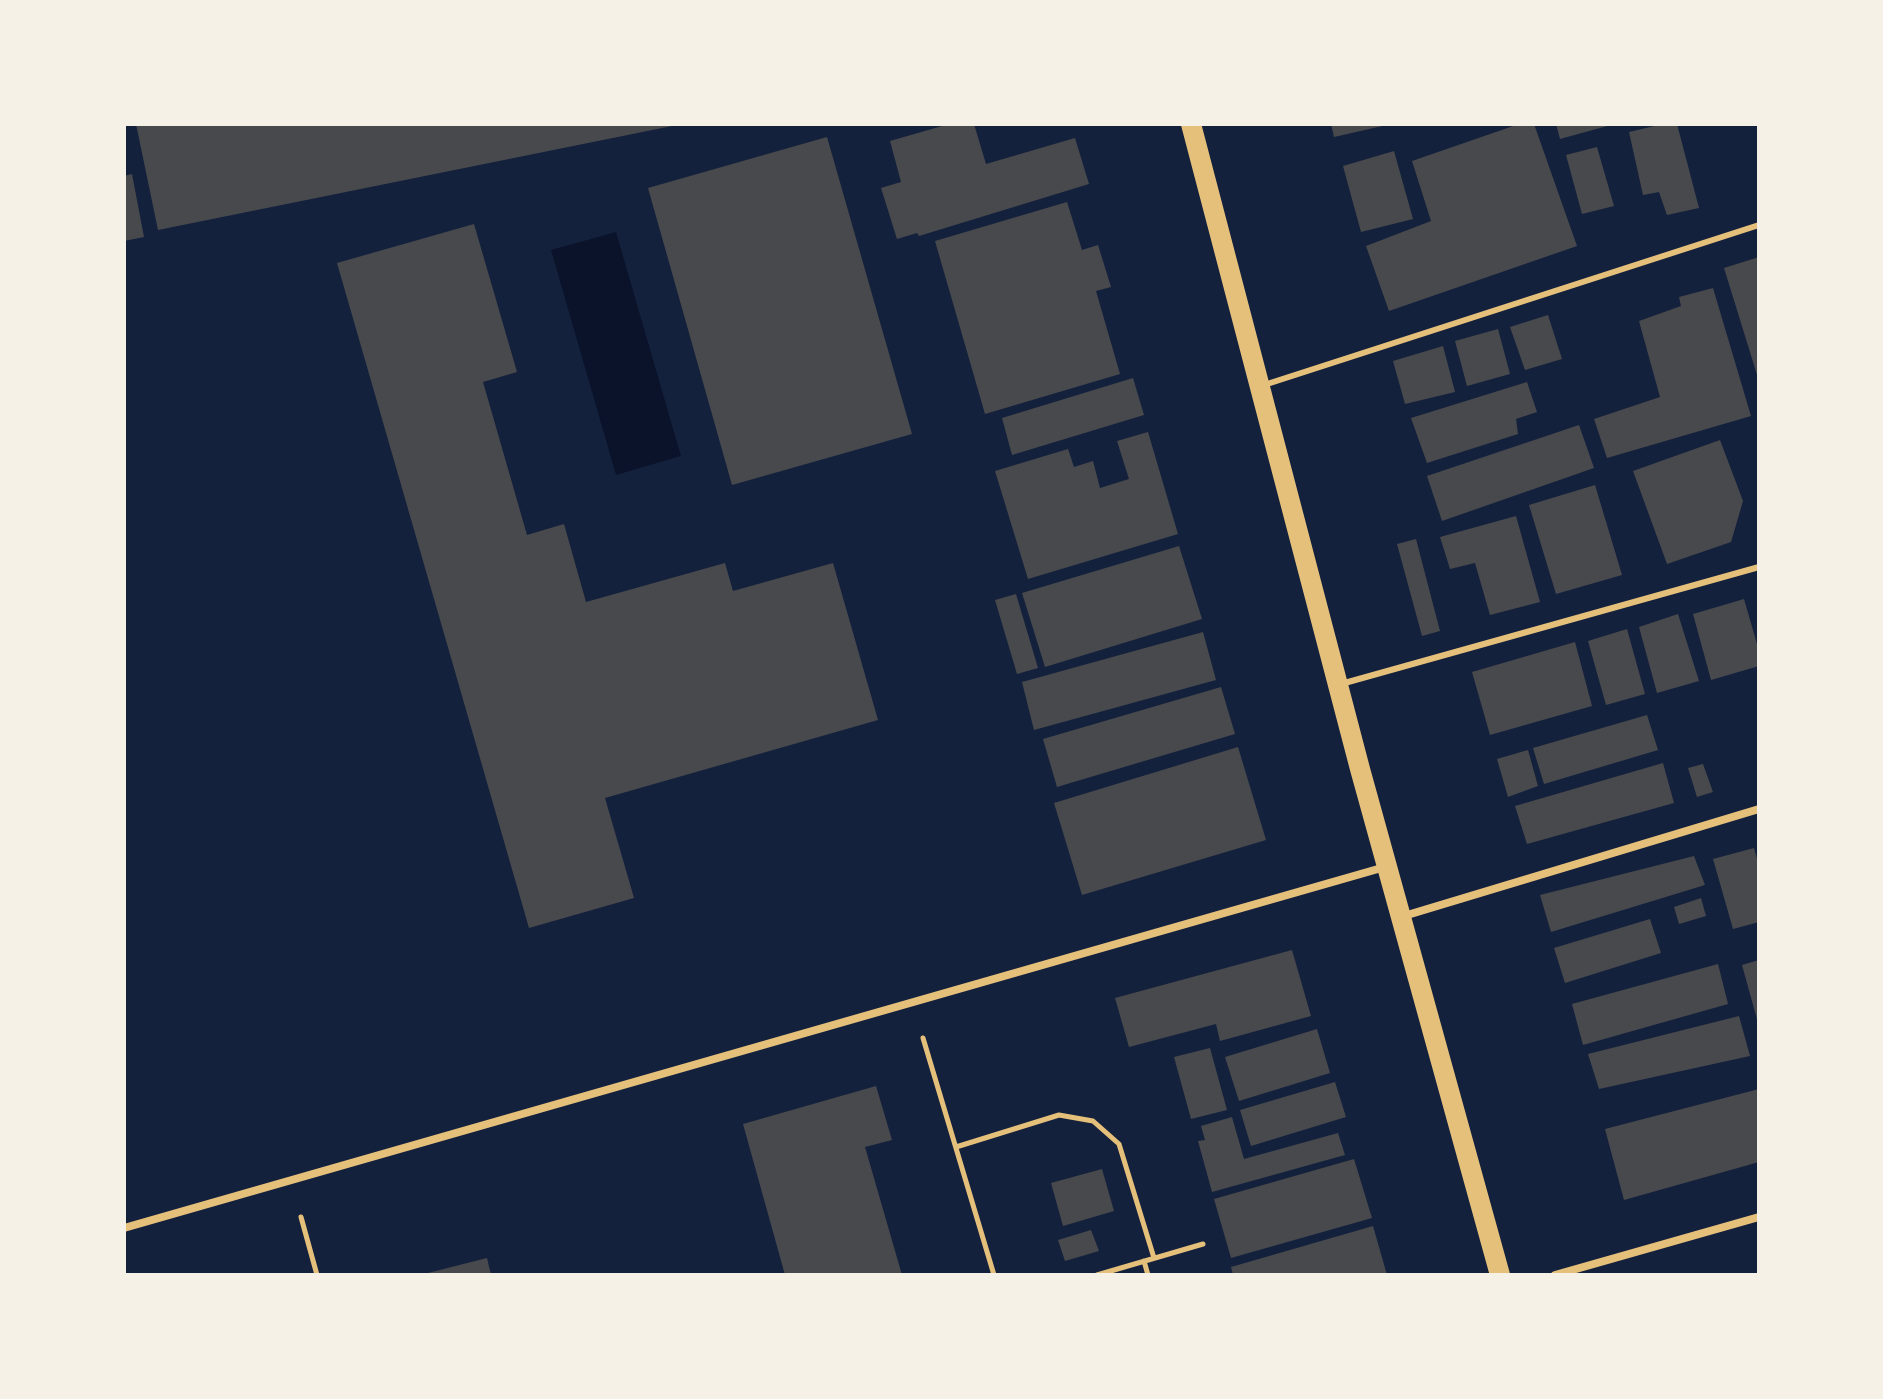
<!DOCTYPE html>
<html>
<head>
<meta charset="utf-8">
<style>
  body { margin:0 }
  #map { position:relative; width:1883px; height:1399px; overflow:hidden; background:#14213d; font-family:Poppins,sans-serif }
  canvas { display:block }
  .frame { position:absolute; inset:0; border:126px solid #f6f1e7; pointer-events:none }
</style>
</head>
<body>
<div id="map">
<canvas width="1883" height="1399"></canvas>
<div class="frame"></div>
</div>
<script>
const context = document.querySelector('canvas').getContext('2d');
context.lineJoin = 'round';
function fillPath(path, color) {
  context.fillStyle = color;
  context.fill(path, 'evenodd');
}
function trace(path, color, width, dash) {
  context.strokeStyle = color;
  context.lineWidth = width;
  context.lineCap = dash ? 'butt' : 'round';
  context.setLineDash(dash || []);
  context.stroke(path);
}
const water = new Path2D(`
  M616,232L681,456L616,475L551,250Z`);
const building = new Path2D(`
  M136,124H677V125L158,230Z
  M949,124H974L986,164L1075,138L1089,184L919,236L917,233L897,239L881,188L901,182L890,141Z
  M1331,124H1387V125L1334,137Z
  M1519,124H1534L1577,246L1389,311L1366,246L1431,221L1412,161Z
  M1556,124H1611V125L1560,139Z
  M1663,124H1677L1699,208L1667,215L1659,192L1643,195L1629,132Z
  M827,137L912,434L732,485L648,188Z
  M1597,147L1614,206L1582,214L1566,155Z
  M1394,151L1413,219L1361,232L1343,166Z
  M132,174L144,237L124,241V176Z
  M1067,202L1082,250L1098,245L1111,287L1096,291L1120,374L985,414L935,241Z
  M474,224L517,372L483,382L527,535L564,524L586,602L725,563L733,591L833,563L878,720L605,798L634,898L529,928L337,263Z
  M1759,257V378H1758L1724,268Z
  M1713,288L1751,416L1607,458L1594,419L1660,397L1639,321L1681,306L1679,297Z
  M1548,315L1562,359L1525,370L1510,327Z
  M1498,329L1510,374L1467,386L1455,341Z
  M1443,346L1455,392L1405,404L1393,361Z
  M1133,378L1144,415L1012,455L1002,418Z
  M1527,382L1537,412L1516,419L1518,434L1427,463L1411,418Z
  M1579,425L1594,468L1442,521L1427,476Z
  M1148,432L1178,534L1028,579L995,471L1068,449L1074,467L1093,461L1100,488L1129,479L1117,441Z
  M1720,440L1743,501L1731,542L1667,564L1633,471Z
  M1595,485L1622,575L1556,594L1529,505Z
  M1516,516L1540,602L1490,615L1475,563L1450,569L1440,537Z
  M1416,539L1440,631L1422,636L1397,544Z
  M1179,546L1202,619L1045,667L1022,593Z
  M1016,594L1038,668L1017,674L995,600Z
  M1744,599L1759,651V666L1711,680L1693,614Z
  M1678,614L1699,681L1657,693L1639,627Z
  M1627,629L1645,694L1606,705L1588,641Z
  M1203,632L1216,680L1034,730L1022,682Z
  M1575,642L1592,706L1490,735L1472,672Z
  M1221,687L1235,734L1057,787L1043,739Z
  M1647,715L1658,750L1544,784L1533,748Z
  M1238,747L1266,840L1082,895L1054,803Z
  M1528,750L1538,786L1508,797L1497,759Z
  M1663,763L1674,803L1527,844L1515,806Z
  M1703,764L1713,792L1697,797L1688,768Z
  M1754,848L1759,866V922L1733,929L1713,859Z
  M1694,856L1705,885L1551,932L1540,895Z
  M1701,898L1706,916L1679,924L1674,907Z
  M1650,919L1661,953L1565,983L1554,948Z
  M1292,950L1311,1016L1220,1041L1216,1024L1129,1047L1115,998Z
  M1759,960V1022L1758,1023L1742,965Z
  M1718,964L1728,1004L1583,1045L1572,1004Z
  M1739,1016L1750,1056L1599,1089L1588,1054Z
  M1317,1029L1330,1073L1239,1101L1225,1057Z
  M1210,1048L1227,1110L1191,1119L1174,1057Z
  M1335,1082L1346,1117L1251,1146L1240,1110Z
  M876,1086L892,1140L865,1147L902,1275H785L743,1124Z
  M1759,1089V1162L1624,1200L1605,1129Z
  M1232,1117L1244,1159L1338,1133L1345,1155L1212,1192L1198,1141L1205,1140L1201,1126Z
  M1354,1159L1372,1218L1231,1258L1214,1199Z
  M1102,1169L1114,1211L1063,1226L1051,1183Z
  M1373,1226L1387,1275H1233L1231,1267Z
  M1091,1230L1099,1251L1065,1261L1058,1240Z
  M487,1258L491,1275H424V1274Z`);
const path = new Path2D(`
  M923,1038L994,1275
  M956,1147L1059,1115L1093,1121L1119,1144L1154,1258
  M301,1217L317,1275
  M1144,1261L1148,1275
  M1097,1275L1203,1244`);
const service = new Path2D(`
  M1264,385L1759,225
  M1341,684L1759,567`);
const minor = new Path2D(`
  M1404,916L1759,809
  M124,1228L1385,867
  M1555,1275L1759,1217`);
const primary = new Path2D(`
  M1191,124L1360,769L1500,1275`);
fillPath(water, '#0b132b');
fillPath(building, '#48494c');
trace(path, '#e5c07b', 5);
trace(service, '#e5c07b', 6);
trace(minor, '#e5c07b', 8);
trace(primary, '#e5c07b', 20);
</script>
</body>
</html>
